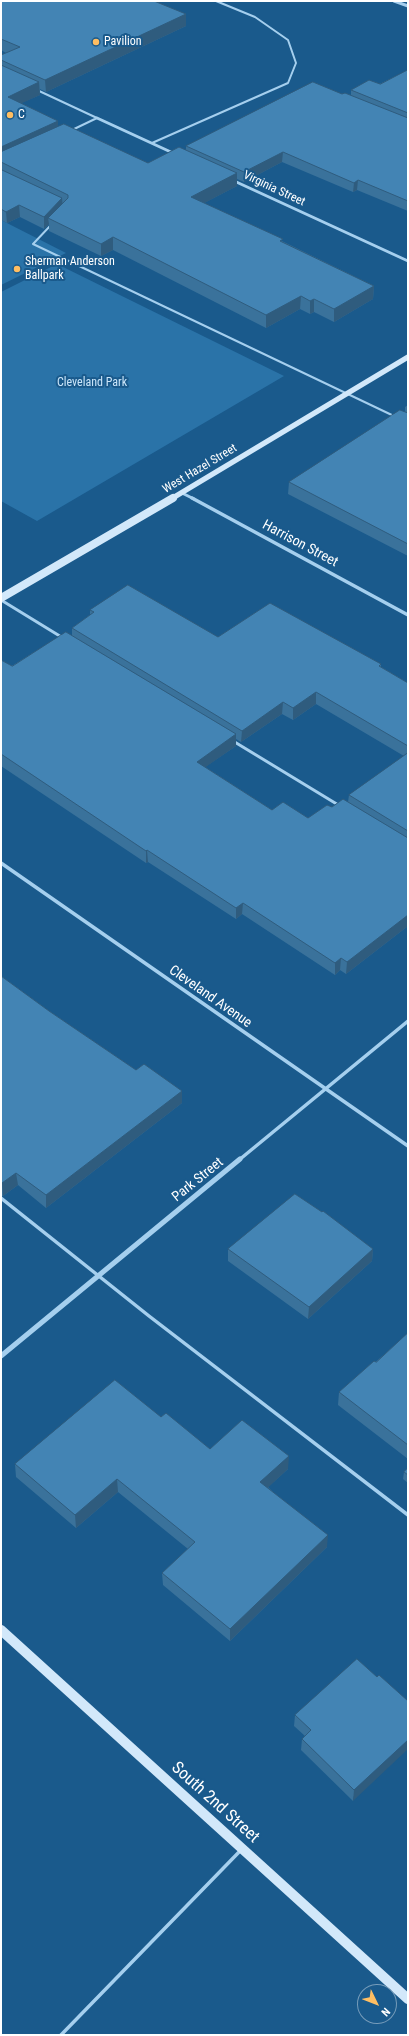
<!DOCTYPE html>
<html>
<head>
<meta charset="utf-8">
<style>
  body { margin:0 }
  #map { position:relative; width:409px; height:2036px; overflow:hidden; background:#1a5a8c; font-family:"Roboto Condensed",sans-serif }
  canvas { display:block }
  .frame { position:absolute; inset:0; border:2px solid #fff; pointer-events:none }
  .north { position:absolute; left:357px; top:1984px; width:40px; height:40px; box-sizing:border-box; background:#1a5a8c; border:1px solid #769cba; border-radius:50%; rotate:133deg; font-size:11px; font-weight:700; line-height:16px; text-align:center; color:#fff }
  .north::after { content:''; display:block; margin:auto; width:14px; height:18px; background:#ffbe62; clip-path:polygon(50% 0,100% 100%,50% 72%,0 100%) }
</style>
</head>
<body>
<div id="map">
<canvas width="409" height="2036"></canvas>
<div class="frame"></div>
<div class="north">N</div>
</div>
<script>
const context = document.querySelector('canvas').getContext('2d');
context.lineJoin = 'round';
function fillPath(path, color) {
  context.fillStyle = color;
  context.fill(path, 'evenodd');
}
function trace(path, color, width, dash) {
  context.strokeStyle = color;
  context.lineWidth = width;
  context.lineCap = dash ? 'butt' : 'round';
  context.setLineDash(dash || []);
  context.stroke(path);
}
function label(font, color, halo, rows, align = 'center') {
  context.font = font + ' "Roboto Condensed",sans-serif';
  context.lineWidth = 4;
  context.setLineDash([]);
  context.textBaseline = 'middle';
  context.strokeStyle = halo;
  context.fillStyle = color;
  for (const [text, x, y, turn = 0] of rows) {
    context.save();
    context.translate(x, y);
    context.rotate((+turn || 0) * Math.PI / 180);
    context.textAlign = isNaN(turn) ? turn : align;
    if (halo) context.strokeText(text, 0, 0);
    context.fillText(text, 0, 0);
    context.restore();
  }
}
const green = new Path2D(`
  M1,220L66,253L1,285Z
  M57,264L284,376L37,521L1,501V292Z`);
const laneFar2 = new Path2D(`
  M37,90L97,118
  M72,130L97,118
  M152,143L288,83L296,63L288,40L255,17L216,1
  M51,225L33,244L396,417`);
const laneFar1 = new Path2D(`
  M1,600L63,638
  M233,741L340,806`);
const lane = new Path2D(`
  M1,1198L149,1316L408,1515
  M61,2035L241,1850`);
const streetFar2 = new Path2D(`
  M394,1L408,6
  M97,118L173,153
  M232,180L408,261
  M182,493L194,499`);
const streetFar1 = new Path2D(`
  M192,498L408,615
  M1,863L408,1146
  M239,1160L408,1021`);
const street = new Path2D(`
  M1,1356L240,1159`);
const secondaryFar2 = new Path2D(`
  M171,499L408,357`);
const secondaryFar1 = new Path2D(`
  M1,598L173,498`);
const secondary = new Path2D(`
  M1,1630L408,1999`);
const wall = new Path2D(`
  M1,1L186,14V26L46,92L40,89V95L21,103L58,126L148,163L186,150V146L342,94L351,95V90L380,84L408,70V211L357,190L353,192L282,162L244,182L237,179V186L204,203L374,286L373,299L334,322L314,312L310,314L300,309L266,328L113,250L101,256L49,231V224L44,229L20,217L7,223L1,220V55L6,53L1,50Z
  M408,405V556L288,494L289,482L405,412V407Z
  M90,610L218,637L381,664V667L408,683V926L346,974L340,970L335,975L242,914L236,919L148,862L146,863L1,766V660L12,666L72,635V628L90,615ZM316,704L404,756L349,795L348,802L332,807L308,818L272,810L205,767L236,746V739L241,742L282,714L293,720Z
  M1,976L49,1011L136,1070L182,1091V1103L46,1208L18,1185L3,1196H1Z
  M322,1212L373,1249L372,1261L308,1319L228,1261V1249Z
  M408,1333V1459L338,1405L339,1392L376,1362Z
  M161,1417L210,1449L288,1469L268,1487L327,1547L230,1641L163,1585L162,1573L188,1549L118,1492L76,1528L16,1477L15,1464Z
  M408,1468V1483L403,1479L404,1472Z
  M377,1677L353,1801L301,1750L302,1739L305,1736L294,1726L295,1715Z`);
const shadedWall = new Path2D(`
  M186,14V26L46,92L45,80Z
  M39,82L40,95L9,109L8,97Z
  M58,121V133L1,159V147Z
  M283,152L282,162L244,182V172Z
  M237,173V186L191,210V197Z
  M358,180L357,190L353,192L354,183Z
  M62,198L63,210L48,218L49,224L44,229V217Z
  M19,205L20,217L7,223L6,212Z
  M113,237V250L101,256V244Z
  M374,286L373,299L334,322V309Z
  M301,296L300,309L266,328V315Z
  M314,299V312L310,314V301Z
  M316,692V704L293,720V708Z
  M283,702L282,714L241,742L242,731Z
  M236,734V746L197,773V762Z
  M147,850L148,862L146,863V851Z
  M243,903L242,914L236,919V908Z
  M408,915V926L346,974L347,962Z
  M341,958L340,970L335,975V963Z
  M182,1091V1103L46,1208V1195Z
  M16,1173L18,1185L3,1196L2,1183Z
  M373,1249L372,1261L308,1319L309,1307Z
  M289,1456L288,1469L260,1495V1482Z
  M117,1479L118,1492L76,1528L75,1515Z
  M328,1535L327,1547L230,1641V1629Z
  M408,1740V1749L353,1801L354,1790Z`);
const building = new Path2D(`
  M1,1H154L186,14L45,80L1,60V55L20,47L1,39Z
  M1,65L39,82L8,97L58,121L1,147Z
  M408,70V113L351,90L369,80L380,84Z
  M313,82L342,94L345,93L408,118V201L358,180L354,183L283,152L244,172L186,146Z
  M64,124L148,163L179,147L237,173L191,197L283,239L280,241L374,286L334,309L314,299L310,301L301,296L266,315L113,237L101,244L48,218L68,198V195L1,162V152Z
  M2,170L62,198L44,217L19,205L6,212L1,209V171Z
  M400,410L408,413V544L289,482Z
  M128,585L218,637L270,603L381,664L379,666L408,683V746L316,692L293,708L283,702L242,731L72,628L94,612L90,610Z
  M66,632L236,734L197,762L272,810L283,802L308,818L327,805L332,807L343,799L408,838V915L347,962L341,958L335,963L243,903L236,908L147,850L146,851L1,754V660L12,666Z
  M408,753V831L349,795Z
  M1,976L49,1011L136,1070L144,1064L182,1091L46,1195L16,1173L2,1183H1Z
  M295,1194L322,1212L323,1211L373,1249L309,1307L228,1249Z
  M408,1333V1445L339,1392L374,1361L376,1362Z
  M115,1380L161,1417L166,1413L210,1449L242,1420L289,1456L260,1482L328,1535L230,1629L162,1573L195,1542L117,1479L75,1515L15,1464Z
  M408,1468V1475L404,1472Z
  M357,1659L377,1677L379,1675L408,1701V1740L354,1790L302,1739L311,1730L295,1715Z`);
const markers = [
  [96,42,4,"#ffbe62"],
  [10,115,4,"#ffbe62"],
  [17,269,4,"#ffbe62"]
];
const farPoinames = [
  ["Pavilion",104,42],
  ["C",18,115],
  ["Sherman Anderson",25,262],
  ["Ballpark",25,276]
];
const farStreetnames = [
  ["Virginia Street",274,189,25],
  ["West Hazel Street",200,469,-31]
];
const farParknames = [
  ["Cleveland Park",92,383]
];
const streetNames = [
  ["Harrison Street",300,544,28],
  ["Cleveland Avenue",210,997,35],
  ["Park Street",198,1180,-39]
];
const nearStreetnames = [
  ["South 2nd Street",215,1803,42]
];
fillPath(green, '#2a73a8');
trace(laneFar2, '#a5cfee', 2);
trace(laneFar1, '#a5cfee', 3);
trace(lane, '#a5cfee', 3.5);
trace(streetFar2, '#a5cfee', 3);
trace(streetFar1, '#a5cfee', 3.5);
trace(street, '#a5cfee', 5);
trace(secondaryFar2, '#d2e8fa', 5.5);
trace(secondaryFar1, '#d2e8fa', 8);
trace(secondary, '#d2e8fa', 10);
fillPath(wall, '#3a729b');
fillPath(shadedWall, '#2f5c7e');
fillPath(building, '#4384b4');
trace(building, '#2f5c7e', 1);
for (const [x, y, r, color] of markers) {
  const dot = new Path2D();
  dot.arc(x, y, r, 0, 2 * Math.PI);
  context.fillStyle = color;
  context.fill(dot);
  trace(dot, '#1a5a8c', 1.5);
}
label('12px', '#fff', '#1a5a8c', farPoinames, 'left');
label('12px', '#fff', '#1a5a8c', farStreetnames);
label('12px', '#cbe6fa', '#1a5a8c', farParknames);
label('14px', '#fff', '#1a5a8c', streetNames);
label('17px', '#fff', '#1a5a8c', nearStreetnames);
</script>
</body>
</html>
